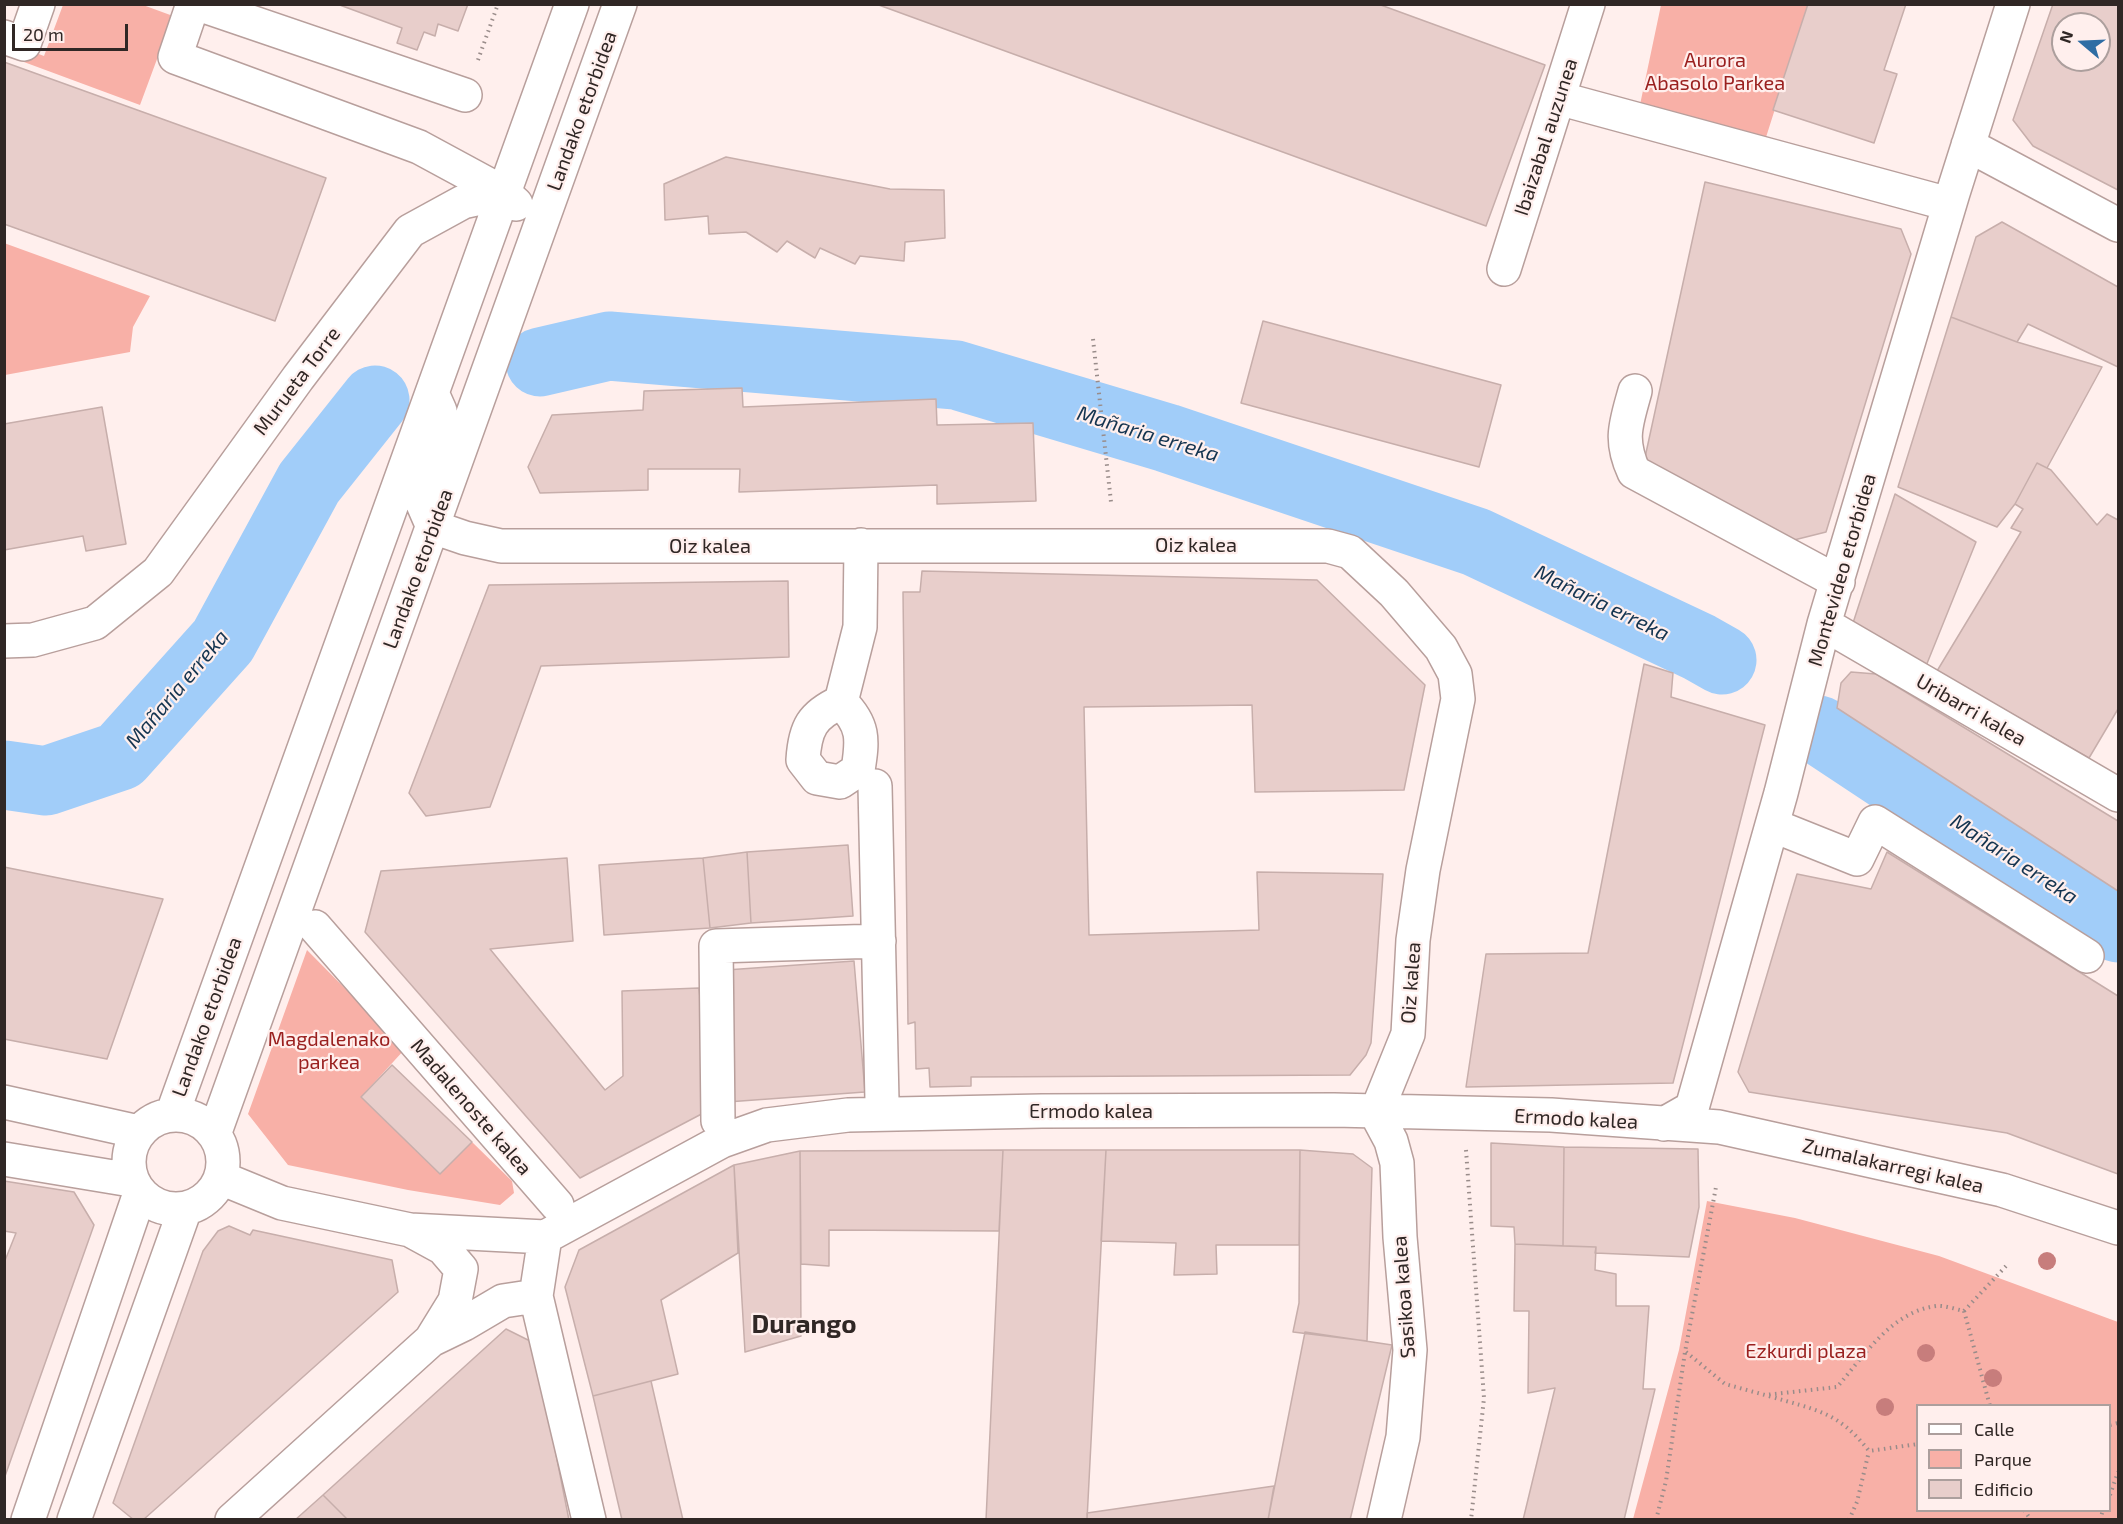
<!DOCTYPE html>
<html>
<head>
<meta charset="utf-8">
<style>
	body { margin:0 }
	#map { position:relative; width:2123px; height:1524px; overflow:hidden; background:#ffefed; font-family:"Exo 2",sans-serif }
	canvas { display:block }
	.frame { position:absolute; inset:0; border:6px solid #302725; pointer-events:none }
	.legend { position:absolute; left:1916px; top:1404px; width:195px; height:108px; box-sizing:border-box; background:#ffefed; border:2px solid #ac9f9d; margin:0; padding:8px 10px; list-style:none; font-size:18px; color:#302725 }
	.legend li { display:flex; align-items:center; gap:12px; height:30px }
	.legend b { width:30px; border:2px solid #ac9f9d }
	.north { position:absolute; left:2051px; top:12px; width:60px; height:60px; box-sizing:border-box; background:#ffefed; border:2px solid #ac9f9d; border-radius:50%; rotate:289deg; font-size:16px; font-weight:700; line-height:24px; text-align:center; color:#302725 }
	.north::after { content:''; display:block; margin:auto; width:21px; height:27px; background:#2f6da4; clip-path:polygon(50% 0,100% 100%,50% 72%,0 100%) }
	.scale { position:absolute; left:12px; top:24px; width:116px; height:27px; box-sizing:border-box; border:3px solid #302725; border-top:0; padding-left:8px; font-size:18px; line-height:21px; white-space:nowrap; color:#302725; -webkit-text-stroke:4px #ffefed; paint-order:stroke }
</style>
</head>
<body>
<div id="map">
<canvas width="2123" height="1524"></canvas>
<div class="frame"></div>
<ul class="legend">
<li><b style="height:8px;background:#fff"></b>Calle</li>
<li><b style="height:16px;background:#f8b0a7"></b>Parque</li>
<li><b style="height:16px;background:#e8cecb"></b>Edificio</li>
</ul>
<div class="north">N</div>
<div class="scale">20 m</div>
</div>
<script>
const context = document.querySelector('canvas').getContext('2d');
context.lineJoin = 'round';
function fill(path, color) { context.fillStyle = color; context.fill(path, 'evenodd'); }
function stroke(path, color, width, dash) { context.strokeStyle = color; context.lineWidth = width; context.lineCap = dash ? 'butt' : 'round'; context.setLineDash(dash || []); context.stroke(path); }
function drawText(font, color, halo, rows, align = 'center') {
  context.font = font + ' "Exo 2",sans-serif'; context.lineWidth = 4.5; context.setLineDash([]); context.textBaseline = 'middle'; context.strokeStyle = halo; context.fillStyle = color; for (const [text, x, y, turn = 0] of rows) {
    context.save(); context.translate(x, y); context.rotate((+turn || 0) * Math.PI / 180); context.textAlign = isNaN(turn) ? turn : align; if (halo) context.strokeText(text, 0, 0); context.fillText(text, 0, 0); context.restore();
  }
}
fill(new Path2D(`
	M63,5h80l30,11 -33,89 -135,-50 -1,-14 40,15z
	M1661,5h147l-47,148 -124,-34z
	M4,243l146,53 -17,31 -3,25 -125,23z
	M307,950l98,99 -44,48 79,77 32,-32 40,39 2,12 -14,12 -92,-15 -120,-25 -40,-51z
	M1707,1201l88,17 144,38 179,66v197h-485l46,-169zM1918,1406h192v104h-192z`), '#f8b0a7');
stroke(new Path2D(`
	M540,362l69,-16 347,29 211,63 309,104 223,105 23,13
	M1819,730l299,198
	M4,775l42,6 74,-25 103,-115 86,-158 66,-83`), '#a1cdf9', 69);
const building = new Path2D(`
	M337,4h131l-10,27 -20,-7 -3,12 -11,-4 -7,18 -20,-7 5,-15z
	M876,4h502l167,61 -59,161z
	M1808,4h98l-22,66 13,4 -23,69 -101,-33z
	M2053,4h65v186l-85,-44 -20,-26zM2063,24h36v36h-36z
	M4,62l322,116 -51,143 -271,-97z
	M726,157l164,32 54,1 1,48 -40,4 -1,19 -44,-5 -5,8 -35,-16 -5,10 -28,-17 -10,11 -31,-20 -37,2 -1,-18 -43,4 -1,-36z
	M1705,182l196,47 10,25 -85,278 -32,8 -150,-78z
	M2002,222l116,65v80l-90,-43 -11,18 -66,-25 25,-80z
	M1951,317l66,25 85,25 -55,101 -10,-5 -22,41 -18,23 -99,-40z
	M1263,321l238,64 -22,82 -238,-64z
	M742,388l1,19 193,-8 1,26 96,-2 3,78 -99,3v-19l-198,7 1,-23h-92v21l-108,3 -12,-26 24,-52 91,-5 1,-19z
	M102,407l24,137 -40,7 -3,-15 -79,14v-126z
	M2037,463l14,7 46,55 10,-11 11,6v189l-29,49 -152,-87 84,-139 -10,-4 12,-19 -8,-5z
	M1895,494l81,48 -50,124 -73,-43z
	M922,571l395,9 108,105 -21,105 -149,2 -3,-87 -168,2 5,228 170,-5 -2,-58 126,2 -12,169 -5,12 -16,20 -379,2v9l-41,1 -1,-19 -13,1 -1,-47 -7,2 -5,-432h17z
	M788,581l1,76 -248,9 -51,141 -64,9 -17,-23 80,-208z
	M1644,664l29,9 -2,24 94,28 -92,358 -207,4 20,-133 102,-1z
	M1851,672l25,2 242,147v70l-281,-183 4,-25z
	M848,845l5,71 -102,7 -4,-71z
	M747,852l4,71 -41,5 -7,-70z
	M1887,852l231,144v178l-111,-41 -258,-41 -11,-20 59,-198 74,15z
	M567,858l6,83 -83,8 115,141 18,-14 -1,-85 77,-3 12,121 -131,69 -215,-246 16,-61z
	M703,858l7,70 -106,7 -5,-70z
	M4,867l159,32 -56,160 -103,-20z
	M854,961l11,131 -138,10 -1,-132z
	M392,1065l80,77 -32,32 -79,-77z
	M1491,1143l73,4 -1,99 -48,-2 -1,-17 -23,-1z
	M1564,1147l134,2 1,58 -10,50 -94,-4 1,-6 -33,-1z
	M1003,1150h103l-19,370h-101z
	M1003,1150l-4,81 -170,-1v36l-28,-2 -1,-113z
	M1106,1150h194l-1,95h-83l1,29 -43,1 2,-32 -75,-2z
	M1300,1150l53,4 19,14 -5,173 -74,-9 6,-29z
	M800,1151l1,185 -56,16 -11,-187z
	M734,1165l4,88 -77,47 17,74 -85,22 -28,-109 14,-37z
	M4,1181l70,11 20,33 -90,254v-216l12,-30 -12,-2z
	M229,1226l21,9 3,-5 139,30 6,32 -255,228h-9l-21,-17 90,-252 15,-20z
	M1515,1244l81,3 -1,23 21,4v32h33l-6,83h12l-31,131h-101l32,-132 -27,5 1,-82h-15z
	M506,1329l28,14 35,177h-221l-25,-25z
	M1305,1332l87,13 -42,175h-82z
	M651,1381l32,139h-61l-29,-124z
	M1274,1486l-6,34h-181v-7z
	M323,1495l25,25h-53z`);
fill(building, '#e8cecb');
stroke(building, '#c7aeab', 1.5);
const minor = new Path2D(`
	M193,4l-18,53 244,90 85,46
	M198,4l267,91
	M4,37l20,7 14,-40
	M1558,98l376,102
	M1968,145l150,80
	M1504,269l84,-265
	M1635,391c-9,33 -16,48 -1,81l204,110
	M432,393l8,18 -24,77 17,39 32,11 36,8h827l22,6 44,41 47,55 14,26 3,25 -35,171 -10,70 -5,94 -32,79 15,28 6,22 3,74 10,113 -7,87 -19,83
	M1824,624l294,171
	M4,641l29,-1 62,-17 63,-51 140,-194 112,-147 53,-29 41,-9 12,11
	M841,702c23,23 22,37 17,68l-18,12 -23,-4 -14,-18c2,-32 9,-45 38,-58l19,-75 1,-82
	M875,786l7,315
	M1772,825l85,34 18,-37 212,134
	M315,927l242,278
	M4,1102l135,30
	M129 1162a47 47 0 1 1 94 0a47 47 0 1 1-94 0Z
	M172,1115l400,-1111
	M718,1121l-2,-175 163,-5
	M1664,1124l28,-16 89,-315 43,-169 129,-431 60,-189
	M215,1132l405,-1128
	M4,1159l127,21
	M221,1178l61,25 128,27 135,7
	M545,1237l177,-96 45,-16 81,-10 194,-4 292,-1 217,5 168,12 283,63 116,38
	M545,1237l-9,59 53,224
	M431,1340l33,-16 39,-23 33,-5
	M28,1520l112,-327
	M74,1520l111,-311
	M232,1520l199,-180 24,-39 6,-32 -18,-21 -33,-18`);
stroke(minor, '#b89f9c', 36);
stroke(new Path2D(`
	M478,60l20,-56
	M1093,339l18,163
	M1466,1150l18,248 -13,122
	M1964,1311l26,95
	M1964,1311l42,-45
	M1686,1352l39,32 40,11 72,-8c28,-32 54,-75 99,-81 8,-1 19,3 28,5
	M1769,1396c46,14 69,15 100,55l49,-7
	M2110,1425l8,-2
	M2110,1495l8,-23
	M2024,1510l7,10
	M1656,1520l10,-39 19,-129 31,-165
	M1849,1520l8,-18 12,-51
	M2100,1520l3,-10`), '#998c8a', 4, [1.5, 4.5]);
stroke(minor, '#fff', 33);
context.fillStyle = '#c77d7c';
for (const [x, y] of [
	[2047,1261],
	[1926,1353],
	[1993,1378],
	[1885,1407]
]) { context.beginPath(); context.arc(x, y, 9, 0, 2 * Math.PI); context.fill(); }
drawText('20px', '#9a201f', '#ffefed', [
	["Aurora",1715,60],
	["Abasolo Parkea",1715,83],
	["Magdalenako",329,1039],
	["parkea",329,1062],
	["Ezkurdi plaza",1806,1351]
]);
drawText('20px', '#302725', '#ffefed', [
	["Landako etorbidea",582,111,-70],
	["Ibaizabal auzunea",1546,137,-72],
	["Murueta Torre",297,381,-53],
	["Oiz kalea",1196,545],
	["Oiz kalea",710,546],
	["Landako etorbidea",418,569,-70],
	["Montevideo etorbidea",1842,570,-74],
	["Uribarri kalea",1971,710,30],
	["Oiz kalea",1411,983,-86],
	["Landako etorbidea",207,1017,-70],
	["Madalenoste kalea",471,1107,49],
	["Ermodo kalea",1091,1111],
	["Ermodo kalea",1576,1119,3],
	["Zumalakarregi kalea",1893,1166,13],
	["Sasikoa kalea",1404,1297,-94]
]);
drawText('italic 21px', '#143450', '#ffefed', [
	["Mañaria erreka",1148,434,17],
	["Mañaria erreka",1602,603,26],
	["Mañaria erreka",177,689,-50],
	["Mañaria erreka",2014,859,33]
]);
drawText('bold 26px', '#302725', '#ffefed', [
	["Durango",804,1324]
]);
</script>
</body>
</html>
